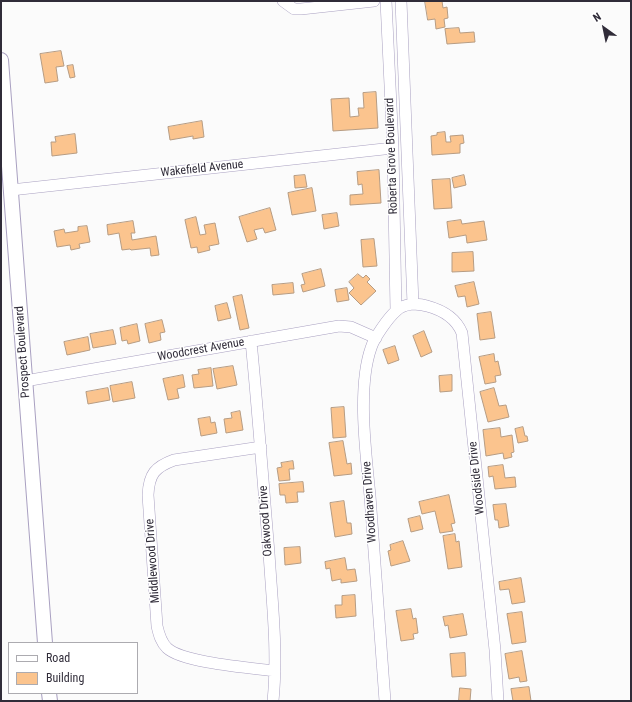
<!DOCTYPE html>
<html>
<head>
<meta charset="utf-8">
<style>
	body { margin:0 }
	#map { position:relative; width:632px; height:702px; overflow:hidden; background:#fbfbfb; font-family:"Roboto Condensed",sans-serif }
	canvas { display:block }
	.frame { position:absolute; inset:0; border:2px solid #302c39; pointer-events:none }
	.legend { position:absolute; left:8px; top:642px; width:130px; height:52px; box-sizing:border-box; background:#fff; border:1px solid #acabb0; margin:0; padding:5px 7px; list-style:none; font-size:12px; color:#302c39 }
	.legend li { display:flex; align-items:center; gap:8px; height:20px }
	.legend b { width:20px; border:1px solid #acabb0 }
	.north { position:absolute; left:584px; top:8px; width:40px; height:40px; -webkit-text-stroke:3px #fff; paint-order:stroke; rotate:327deg; font-size:11px; font-weight:700; line-height:16px; text-align:center; color:#302c39 }
	.north::after { content:''; display:block; margin:auto; width:14px; height:18px; background:#302c39; clip-path:polygon(50% 0,100% 100%,50% 72%,0 100%) }
</style>
</head>
<body>
<div id="map">
<canvas width="632" height="702"></canvas>
<div class="frame"></div>
<ul class="legend">
<li><b style="height:5px;background:#fff"></b>Road</li>
<li><b style="height:11px;background:#fbc48e"></b>Building</li>
</ul>
<div class="north">N</div>
</div>
<script>
const context = document.querySelector('canvas').getContext('2d');
context.lineJoin = 'round';
function fill(path, color) { context.fillStyle = color; context.fill(path, 'evenodd'); }
function stroke(path, color, width, dash) { context.strokeStyle = color; context.lineWidth = width; context.lineCap = dash ? 'butt' : 'round'; context.setLineDash(dash || []); context.stroke(path); }
function drawText(font, color, halo, rows, align = 'center') {
  context.font = font + ' "Roboto Condensed",sans-serif'; context.lineWidth = 3; context.setLineDash([]); context.textBaseline = 'middle'; context.strokeStyle = halo; context.fillStyle = color; for (const [text, x, y, turn = 0] of rows) {
    context.save(); context.translate(x, y); context.rotate((+turn || 0) * Math.PI / 180); context.textAlign = isNaN(turn) ? turn : align; if (halo) context.strokeText(text, 0, 0); context.fillText(text, 0, 0); context.restore();
  }
}
const building = new Path2D(`
	M425,1h17l1,7 4,-1 1,11 -4,1 1,8 -9,2 -1,-10 -7,1z
	M459,28l1,5 14,-1 1,10 -28,2 -2,-15z
	M61,51l3,15 -8,1 2,14 -13,2 -5,-29z
	M73,65l2,12 -5,1 -3,-12z
	M376,92l2,36 -45,3 -2,-32 18,-1 1,19 9,-1 -1,-8h6l-1,-15z
	M202,121l2,16 -11,2v-3l-23,4 -2,-13z
	M445,132l1,10h5l-1,-6 13,-1 1,8 -4,1v9l-28,2 -1,-19 6,-1v-2z
	M75,134l2,19 -25,3 -1,-14h5l-1,-5z
	M379,170l2,33 -31,2v-10l13,-1 -1,-10 -4,1 -1,-13z
	M305,175l2,12 -12,1 -1,-12z
	M464,175l2,10 -12,3 -2,-10z
	M450,179l2,29 -18,1 -2,-29z
	M312,188l4,23 -24,4 -4,-22z
	M270,208l6,22 -11,3 -2,-5 -9,2 3,9 -10,3 -8,-25z
	M337,213l2,13 -15,3 -2,-14z
	M196,217l4,18 6,-1 -2,-9 11,-2 4,21 -10,2 1,4 -12,3 -1,-6 -6,1 -6,-28z
	M461,220l1,4 22,-3 3,19 -20,3 -1,-8 -17,3 -2,-16z
	M133,221l2,12h-4l1,7 24,-4 3,19 -8,1 -1,-8 -19,2 -1,-1 -8,1 -3,-17 -11,2 -1,-10z
	M87,226l3,16 -11,2 1,4 -9,2 -1,-5 -13,2 -3,-16 10,-2 1,4 13,-2v-4z
	M374,239l3,27 -14,1 -2,-27z
	M473,252l1,19 -22,1v-19z
	M321,269l4,17 -22,6 -2,-7 4,-1 -3,-10z
	M358,274l5,4 3,-3 4,4 -3,3 9,9 -15,14 -12,-12 5,-5 -5,-6z
	M474,282l5,22 -12,3 -2,-11 -7,1 -3,-11z
	M293,283l1,10 -21,2 -1,-10z
	M347,288l2,12 -12,2 -2,-12z
	M242,295l7,33 -9,2 -7,-33z
	M227,303l4,15 -13,3 -3,-15z
	M491,312l4,26 -15,2 -3,-26z
	M162,320l3,12 -5,1 1,7 -12,3 -4,-19z
	M137,324l3,17 -12,3 -1,-4 -5,1 -2,-13z
	M113,330l3,14 -23,4 -3,-14z
	M424,331l8,21 -11,5 -8,-21z
	M88,337l2,13 -23,5 -3,-13z
	M395,346l4,14 -11,4 -5,-14z
	M494,354l1,8 3,-1 3,14 -6,1 1,6 -11,2 -6,-27z
	M233,366l4,19 -20,4 -4,-20z
	M211,368l2,18 -19,2 -2,-13 7,-1 -1,-4z
	M183,375l2,12 -8,2 2,9 -11,2 -5,-21z
	M452,375v16l-12,1 -1,-16z
	M132,382l3,16 -22,4 -3,-16z
	M108,388l2,12 -22,4 -2,-12z
	M494,388l5,18 7,-1 3,12 -21,5 -8,-30z
	M344,407l2,30 -13,1 -2,-30z
	M240,411l3,19 -17,3 -2,-14 8,-1 -1,-5z
	M210,417l1,6 4,-1 2,11 -16,3 -3,-17z
	M523,427l2,9h2l1,5 -10,2 -3,-14z
	M500,428l1,9 11,-2 2,17 -3,1 1,4 -8,2 -1,-6 -17,3 -3,-26z
	M343,441l4,23 4,-1 1,11 -18,2 -5,-33z
	M293,461l1,8h-5l1,11 -11,1 -2,-13 5,-1 -1,-4z
	M503,465l2,13 10,-1 1,10 -21,2 -2,-13 -4,1 -1,-10z
	M303,482l1,10h-7l1,10 -12,1 -1,-8h-5l-1,-11z
	M449,495l6,28 -4,1 2,7 -13,2 -5,-22 -13,3 -3,-12z
	M344,501l3,22h4l1,11 -17,3 -5,-34z
	M506,504l3,22 -10,2 -1,-8h-3l-2,-15z
	M420,516l3,13 -12,3 -3,-13z
	M455,534l1,8 3,-1 3,26 -14,2 -5,-33z
	M403,541l7,20 -19,5 -3,-15 3,-1 -1,-5z
	M300,547l1,16 -16,2 -1,-17z
	M345,558l2,12 8,-1 2,12 -16,2v-4l-9,2 -2,-13 -4,1 -1,-7z
	M521,578l4,24 -13,2 -3,-15 -9,1 -1,-8z
	M355,595l1,21 -20,2 -1,-13h7v-9z
	M411,609l2,10 3,-1 2,15 -5,1 1,5 -13,2 -5,-30z
	M522,612l4,30 -14,2 -5,-30z
	M463,614l4,21 -17,3 -2,-13 -3,1 -2,-9z
	M522,651l5,30 -7,1 -1,-5 -10,2 -4,-25z
	M465,653l1,23 -14,1 -2,-23z
	M529,687l2,14h-18l-2,-12z
	M460,688l11,1 -1,12h-11z`);
fill(building, '#fbc48e');
stroke(building, '#b69c83', 1);
const minor = new Path2D(`
	M283,1l11,8h7l73,-8
	M386,1l7,147 3,163
	M401,1l12,303
	M11,190l382,-42
	M251,341c7,71 12,141 18,212 3,49 9,99 4,148
	M25,381l314,-55 12,1 25,11
	M261,447l-87,13c-19,7 -25,14 -26,35l9,131c2,9 4,16 10,22 16,15 85,20 108,23
	M385,701c-5,-68 -10,-137 -15,-205 -4,-42 -13,-108 1,-148 3,-10 17,-30 25,-37 8,-8 22,-8 31,-5 15,4 29,12 35,27l33,317 3,51`);
const major = new Path2D(`
	M1,60l44,583
	M49,693l1,8`);
stroke(minor, '#a9a0c1', 12);
stroke(major, '#a9a0c1', 16);
stroke(minor, '#fff', 11);
stroke(major, '#fff', 14);
drawText('12px', '#302c39', '#fff', [
	["Roberta Grove Boulevard",392,156,-92],
	["Wakefield Avenue",202,169,-6],
	["Woodcrest Avenue",201,350,-10],
	["Prospect Boulevard",23,352,-94],
	["Woodside Drive",477,478,-96],
	["Woodhaven Drive",370,502,-94],
	["Oakwood Drive",266,521,-94],
	["Middlewood Drive",153,561,-94]
]);
</script>
</body>
</html>
